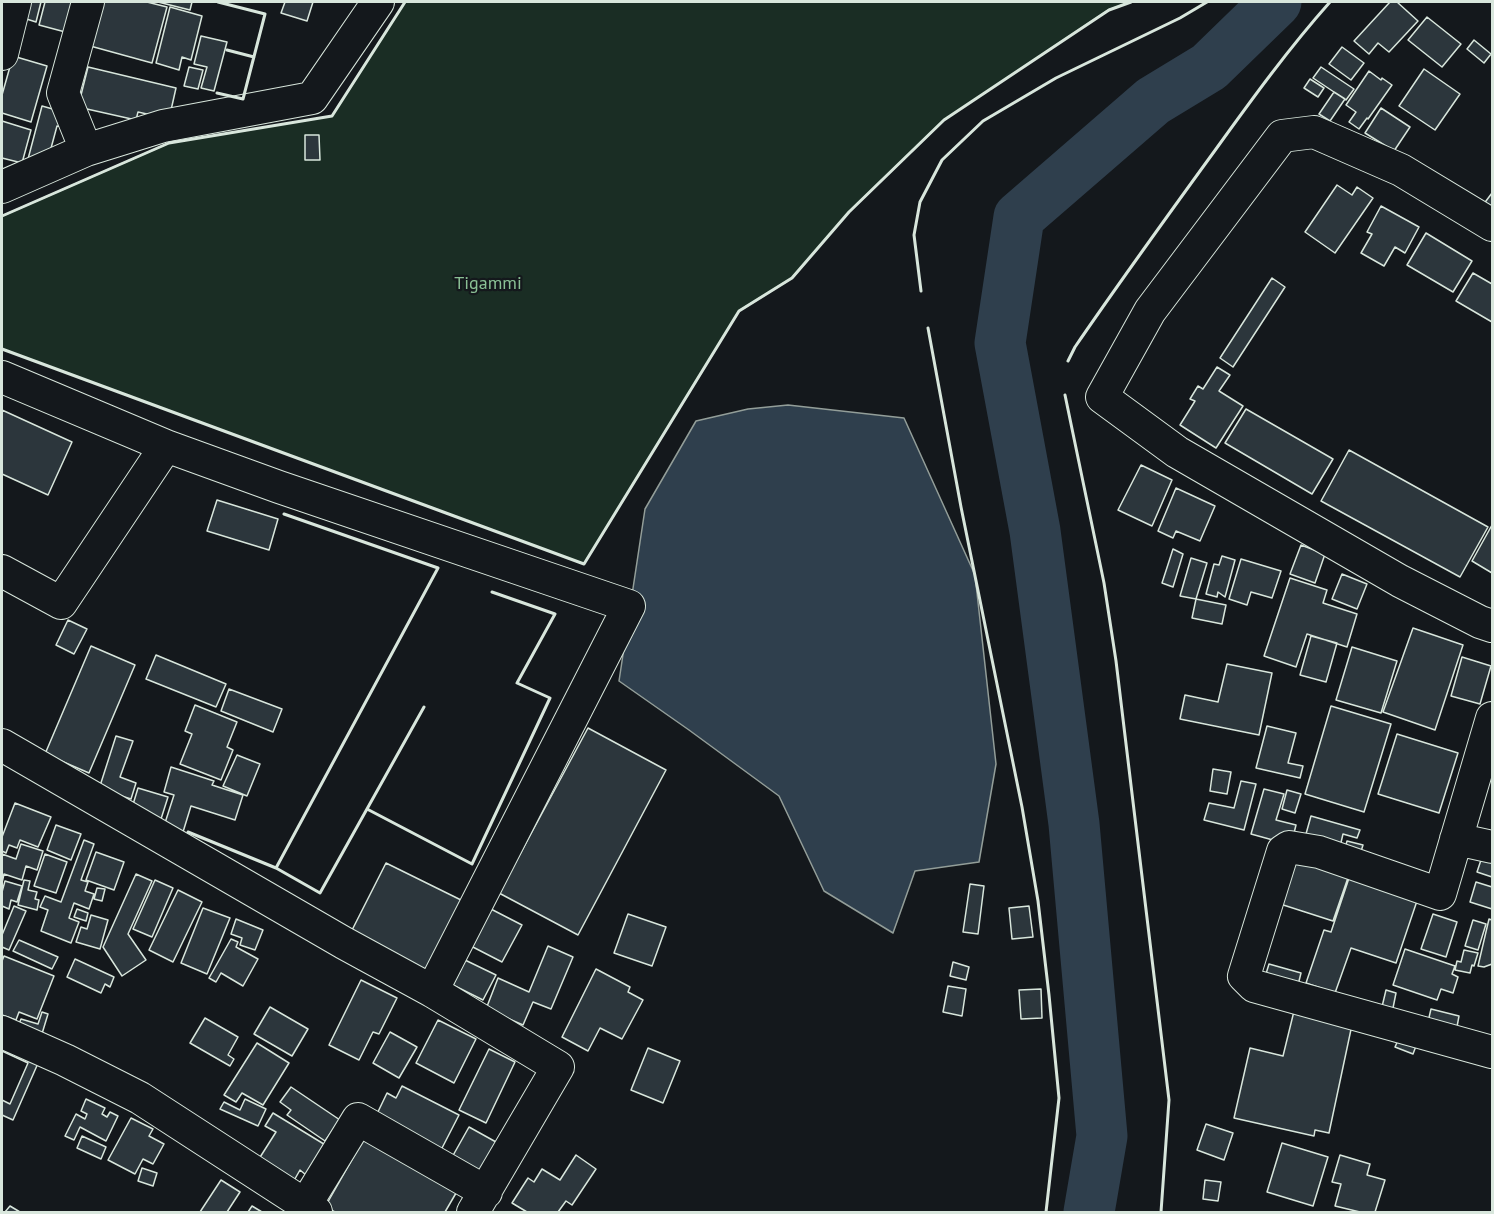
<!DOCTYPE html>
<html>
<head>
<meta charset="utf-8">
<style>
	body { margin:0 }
	#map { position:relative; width:1494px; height:1214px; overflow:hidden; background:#14181c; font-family:"PT Sans",sans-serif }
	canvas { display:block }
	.frame { position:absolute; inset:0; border:3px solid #d8e6dc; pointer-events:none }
</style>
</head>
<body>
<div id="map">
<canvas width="1494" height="1214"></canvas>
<div class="frame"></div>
</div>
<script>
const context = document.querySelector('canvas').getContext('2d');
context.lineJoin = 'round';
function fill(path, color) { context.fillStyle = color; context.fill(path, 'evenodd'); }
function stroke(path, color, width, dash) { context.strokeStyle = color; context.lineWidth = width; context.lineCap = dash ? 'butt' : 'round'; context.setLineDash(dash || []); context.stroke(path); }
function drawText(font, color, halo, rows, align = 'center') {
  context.font = font + ' "PT Sans",sans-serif'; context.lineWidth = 4.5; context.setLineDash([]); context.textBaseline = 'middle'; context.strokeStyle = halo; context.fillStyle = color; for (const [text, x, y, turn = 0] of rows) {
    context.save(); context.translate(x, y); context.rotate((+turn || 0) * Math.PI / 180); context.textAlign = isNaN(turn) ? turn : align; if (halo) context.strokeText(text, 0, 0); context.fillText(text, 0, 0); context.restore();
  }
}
const green = new Path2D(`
	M405,2h726l-23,8 -164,110 -95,92 -57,66 -53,33 -155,253 -582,-215v-133l167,-73 163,-27z`);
fill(green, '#1a2d24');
stroke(green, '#939e99', 1.5);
const water = new Path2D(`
	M788,405l116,13 71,157 21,189 -17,98 -64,9 -22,62 -69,-42 -45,-95 -90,-66 -70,-49 26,-172 51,-88 52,-12z`);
fill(water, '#2f3f4d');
stroke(water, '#939e99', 1.5);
stroke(new Path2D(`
	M1089,1212l13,-76 -28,-312 -39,-293 -35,-188 19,-126 134,-116 56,-34 67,-65`), '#2f3f4d', 51);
const building = new Path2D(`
	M21,2h20l-5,20 -19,-6z
	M45,2h32l-8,31 -30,-8z
	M94,2h53l20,5 -15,56 -69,-19z
	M158,2h34l-2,8z
	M285,2h28l-6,19 -26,-8z
	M1390,2h7l21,19 -29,31 -11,-9 -9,11 -15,-13z
	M170,7l32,9 -11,44 -9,-3 -3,13 -23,-7z
	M1427,17l34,27 -19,23 -34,-27z
	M201,36l26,6 -13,49 -13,-3 6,-21 -13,-3z
	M1474,40l17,14 -7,9 -17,-14z
	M1342,47l22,16 -13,17 -22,-16z
	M13,56l34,10 -16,56 -29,-9v-18z
	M88,67l88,21 -7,31 -31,-7 -2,8 -58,-13z
	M189,67l14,3 -5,19 -14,-3z
	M1321,67l33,22 -8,11 -33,-22z
	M1424,69l36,25 -25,36 -36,-24z
	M1369,71l12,9 1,-2 10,7 -24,34 -1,-1 -8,11 -10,-7 7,-10 -10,-7z
	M1310,79l14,9 -6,9 -14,-9z
	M1334,92l11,7 -15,22 -11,-7z
	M42,106l25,7 -4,14 -6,-1 -10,37 -19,-4z
	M1381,108l29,19 -16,24 -29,-18z
	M2,121l29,9 -9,33 -20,-5z
	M305,135h14l1,25h-15z
	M1337,185l15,10 5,-8 16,11 -38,55 -30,-21z
	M1492,193v25l-12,-9z
	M1381,206l38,21 -14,26 -10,-6 -11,19 -23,-13 11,-19 -5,-2z
	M1426,233l46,28 -19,31 -46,-27z
	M1473,273l19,11v38l-36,-21z
	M1272,278l13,9 -52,80 -13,-9z
	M1217,367l13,8 -11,16 24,15 -27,42 -36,-23 15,-24 -5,-2 8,-13 5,3z
	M1246,409l87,50 -21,35 -87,-51z
	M2,410l70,32 -24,53 -46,-21z
	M1349,450l139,77 -28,50 -139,-76z
	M1141,465l31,15 -20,46 -34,-16z
	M1176,488l39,18 -15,35 -24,-10 -3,7 -15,-7z
	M217,500l61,19 -9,31 -62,-19z
	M1492,525v48l-20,-12z
	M1301,545l24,9 -10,29 -25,-9z
	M1173,549l10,5 -10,33 -11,-4z
	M1222,556l13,4 -10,37 -7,-5 -1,5 -11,-3 8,-30 5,1z
	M1191,558l16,5 -11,36 -16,-3z
	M1241,559l40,12 -9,27 -21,-6 -4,13 -18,-6z
	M1342,574l25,10 -10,25 -25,-10z
	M1290,578l37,12 -4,13 34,11 -10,33 -40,-13 -11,33 -32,-11z
	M1196,599l30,6 -4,19 -30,-6z
	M68,620l19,9 -13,25 -18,-9z
	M1413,628l50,17 -28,85 -52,-18z
	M1311,636l26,7 -11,39 -26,-7z
	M91,646l44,19 -46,108 -44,-19z
	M1352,647l45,14 -16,52 -45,-13z
	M156,655l70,29 -10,23 -70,-28z
	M1462,657l29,9 -11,38 -29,-8z
	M1227,664l45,9 -13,62 -79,-16 5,-24 33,7z
	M229,689l53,20 -9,23 -52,-21z
	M195,705l42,17 -10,25 6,3 -12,30 -41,-16 12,-30 -7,-3z
	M1331,706l60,18 -27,88 -59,-18z
	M1267,726l29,7 -8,30 15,3 -3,12 -44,-10z
	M588,728l78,42 -88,165 -79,-42z
	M1397,734l61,19 -19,60 -61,-19z
	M116,736l17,5 -13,36 16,6 -5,16 -32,-10z
	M237,755l23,9 -13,32 -24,-10z
	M171,767l43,14 -2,4 31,10 -8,25 -44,-14 -8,26 -19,-6 10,-31 -10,-3z
	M1213,769l18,3 -4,22 -17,-3z
	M1241,781l15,3 -12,46 -40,-10 5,-17 25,5z
	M138,788l30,9 -7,22 -30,-8z
	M1264,789l20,5 -8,26 20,5 -5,20 -40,-11z
	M1287,790l14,4 -6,19 -13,-4z
	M15,803l36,14 -13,30 -18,-7 -3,8 -8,-3 -3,8 -4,-2v-14z
	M1311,816l49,14 -3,8 -14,-4 -4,17 -35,-10z
	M56,825l25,9 -10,26 -24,-10z
	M84,840l10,4 -13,36 7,2 -3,9 9,3 -5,15 -15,-6 -5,15 10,4 -8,21 -30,-12 7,-21 -8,-3 5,-11 16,6z
	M1347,841l16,4 -5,16 -15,-4z
	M21,844l22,7 -6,19 -11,-4 -4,14 -18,-6 -2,9v-29l14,5z
	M1291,850l60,19 -18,52 -59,-19z
	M1484,851l8,3v23l-15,-5z
	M96,852l28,10 -10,28 -28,-10z
	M45,854l22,8 -11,31 -22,-7z
	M386,863l77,38 -37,75 -78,-38z
	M1351,872l68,23 -23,68 -45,-15 -16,45 -29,-10 18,-53 7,2z
	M136,874l16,7 -24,53 18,26 -24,16 -19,-29z
	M24,880l6,1 -2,9 9,2 -2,7 4,1 -2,10 -19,-5z
	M155,880l18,8 -21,49 -19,-8z
	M5,881l17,5 -5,16 -6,-2 -2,9 -7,-3v-14z
	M1476,882l16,5v22l-22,-7z
	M970,884l14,2 -6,48 -15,-2z
	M97,888l8,1 -3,12 -8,-2z
	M178,890l24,12 -29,60 -24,-12z
	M14,906l12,5 -17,39 -7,-3v-12z
	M1029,906l4,31 -21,2 -3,-31z
	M487,907l35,18 -20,37 -35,-18z
	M203,908l27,10 -23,56 -26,-11z
	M77,909l11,4 -2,8 -12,-4z
	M628,914l38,13 -14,39 -38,-13z
	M1433,914l24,8 -11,35 -25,-8z
	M91,915l17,5 -8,29 -24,-7 5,-15 6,2z
	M236,919l27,11 -8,20 -15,-5 2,-7 -11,-4z
	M1489,919l3,1v44l-8,3 -6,-1z
	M1473,920l13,4 -8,26 -13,-4z
	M231,939l7,3 -2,5 22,12 -15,27 -22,-13 -5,9 -7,-4z
	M19,940l39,17 -6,12 -39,-18z
	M548,946l25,11 -22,52 -18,-7 -10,23 -37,-16 12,-31 31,14z
	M1405,949l50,17 -3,8 6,3 -5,16 -12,-4 -4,11 -44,-15z
	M1464,950l14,3 -4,13 -2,-1 -2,8 -15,-3 2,-9 4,1z
	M4,956l50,20 -17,43 -18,-7 -3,8 -14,-5v-54z
	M75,959l39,18 -4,10 -5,-3 -4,9 -34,-16z
	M465,960l31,15 -13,25 -30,-15z
	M953,962l16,5 -3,13 -16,-4z
	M1269,964l32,9 -3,12 -33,-8z
	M596,969l34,18 -2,5 15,8 -21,39 -22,-11 -12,23 -26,-14z
	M361,980l36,18 -18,36 -6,-2 -14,28 -30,-15z
	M948,986l18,3 -4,27 -19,-4z
	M1041,989l1,29 -21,1 -2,-29z
	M1386,990l10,3 -4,20 -11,-2z
	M270,1007l38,22 -16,27 -38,-22z
	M1295,1007l58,13 -24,113 -14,-3 -1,6 -80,-18 16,-70 33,8z
	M1431,1009l28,7 -3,16 -29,-6z
	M42,1012l6,2 -7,23 -24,-8 4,-10 17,5z
	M205,1018l33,19 -10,18 6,4 -4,7 -40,-23z
	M438,1020l38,19 -22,44 -38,-20z
	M390,1032l27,15 -18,31 -26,-15z
	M1399,1038l17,8 -3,8 -18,-7z
	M257,1043l32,20 -26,42 -21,-12 -6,9 -12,-7z
	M2,1044l37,17 -26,59 -11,-5v-15l8,4 18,-41 -26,-12z
	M648,1048l32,13 -17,42 -32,-13z
	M489,1049l26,13 -29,61 -27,-13z
	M402,1086l57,29 -19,37 -65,-34 12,-25 9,5z
	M291,1087l49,33 -15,21 -38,-26 4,-5 -11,-8z
	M86,1099l19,9 -3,6 5,3 3,-5 8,4 -12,25 -26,-14 -6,13 -9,-4 11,-22 9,5 2,-5 -6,-3z
	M245,1099l21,10 -8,17 -38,-17 4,-7 16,8z
	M273,1113l59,36 -26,26 -6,-5 -8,14 -35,-22 19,-30 -11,-6z
	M131,1118l22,11 -4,7 15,8 -11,20 -10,-5 -8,15 -27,-14z
	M1206,1124l27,9 -9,27 -27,-10z
	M469,1127l27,15 -18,32 -27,-15z
	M366,1135l93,53 -14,24h-110l-10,-5z
	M82,1136l24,11 -5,12 -24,-11z
	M1282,1143l46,14 -15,49 -46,-14z
	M576,1155l20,14 -24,36 -6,-4 -8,11h-31l-15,-9 16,-25 6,4 8,-13 18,11z
	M1340,1155l30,9 -3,11 18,5 -10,32h-15l-25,-6 6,-22 -9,-2z
	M142,1168l15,5 -4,13 -15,-5z
	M221,1180l19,12 -13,20h-27z
	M1205,1180l16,2 -3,19 -15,-2z
	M10,1206l10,6h-15z
	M252,1206l10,6h-14z`);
fill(building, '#2c363c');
stroke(building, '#d8e6dc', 1.5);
const minor = new Path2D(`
	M2,54l13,-52
	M86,150l-23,-57 25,-91
	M2,187l84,-37 77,-24 149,-28 66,-96
	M1492,225l-91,-55 -87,-38 -32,4 -132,175 -48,86 75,55 223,129 80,41 12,4
	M2,377l164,69
	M2,571l59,32 105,-157 113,41 350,119 -197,385
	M1492,718l-52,176 -121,-42 -30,-5 -6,4 -39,125 10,10 238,66
	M2,745l342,198 88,48 126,76 -85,145
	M1456,839l36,8
	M2,1032l63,28 75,38 176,114
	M301,1212l57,-93 128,73`);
stroke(minor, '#d8e6dc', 34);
stroke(minor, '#14181c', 32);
stroke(new Path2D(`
	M227,50l27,7
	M217,93l26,6 22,-85 -47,-12
	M2,216l167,-73 163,-27 73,-114
	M921,291l-7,-56 6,-33 22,-42 41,-39 73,-43 124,-60 27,-16
	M928,328l33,179 61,300 16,94 11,94 10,103 -13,114
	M2,349l582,215 155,-253 53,-33 57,-66 95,-92 165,-110 22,-8
	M1068,361l7,-14c46,-67 93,-132 141,-198 36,-50 73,-101 114,-147
	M1065,395l39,188 12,78 53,439 -8,112
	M284,514l154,54 -162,300 44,25 104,-186
	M367,809l105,55 78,-166 -33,-15 38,-69 -63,-22
	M188,832l88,36`), '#d8e6dc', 3);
drawText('18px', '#8ac095', '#14181c', [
	["Tigammi",488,284]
]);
</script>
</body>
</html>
